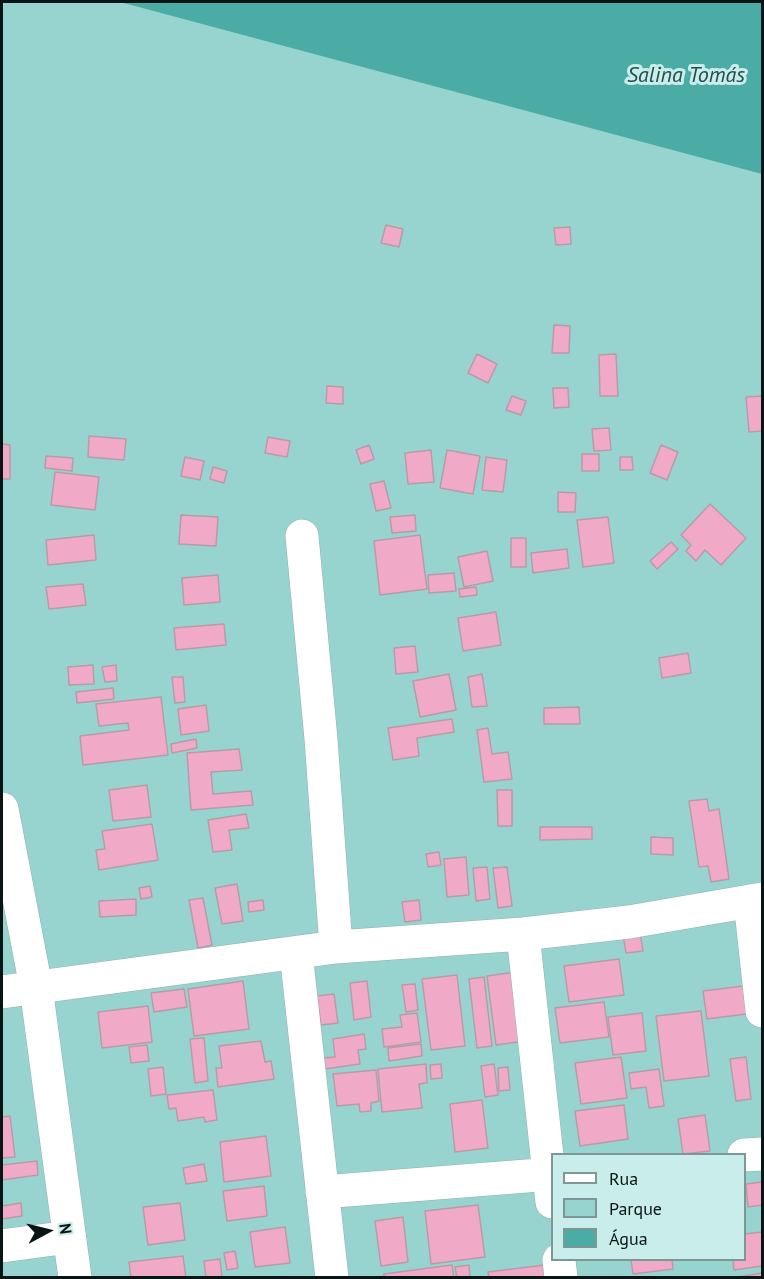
<!DOCTYPE html>
<html>
<head>
<meta charset="utf-8">
<style>
	body { margin:0 }
	#map { position:relative; width:764px; height:1279px; overflow:hidden; background:#c9edea; font-family:"PT Sans",sans-serif }
	canvas { display:block }
	.frame { position:absolute; inset:0; border:3px solid #081514; pointer-events:none }
	.legend { position:absolute; left:551px; top:1153px; width:195px; height:108px; box-sizing:border-box; background:#c9edea; border:2px solid #7c9794; margin:0; padding:8px 10px; list-style:none; font-size:18px; color:#081514 }
	.legend li { display:flex; align-items:center; gap:12px; height:30px }
	.legend b { width:30px; border:2px solid #7c9794 }
	.north { position:absolute; left:18px; top:1201px; width:60px; height:60px; -webkit-text-stroke:4px #c9edea; paint-order:stroke; rotate:83deg; font-size:16px; font-weight:700; line-height:24px; text-align:center; color:#081514 }
	.north::after { content:''; display:block; margin:auto; width:21px; height:27px; background:#081514; clip-path:polygon(50% 0,100% 100%,50% 72%,0 100%) }
</style>
</head>
<body>
<div id="map">
<canvas width="764" height="1279"></canvas>
<div class="frame"></div>
<ul class="legend">
<li><b style="height:8px;background:#fff"></b>Rua</li>
<li><b style="height:16px;background:#98d4cf"></b>Parque</li>
<li><b style="height:16px;background:#4baca6"></b>Água</li>
</ul>
<div class="north">N</div>
</div>
<script>
const context = document.querySelector('canvas').getContext('2d');
context.lineJoin = 'round';
function fill(path, color) { context.fillStyle = color; context.fill(path, 'evenodd'); }
function stroke(path, color, width, dash) { context.strokeStyle = color; context.lineWidth = width; context.lineCap = dash ? 'butt' : 'round'; context.setLineDash(dash || []); context.stroke(path); }
function drawText(font, color, halo, rows, align = 'center') {
  context.font = font + ' "PT Sans",sans-serif'; context.lineWidth = 6; context.setLineDash([]); context.textBaseline = 'middle'; context.strokeStyle = halo; context.fillStyle = color; for (const [text, x, y, turn = 0] of rows) {
    context.save(); context.translate(x, y); context.rotate((+turn || 0) * Math.PI / 180); context.textAlign = isNaN(turn) ? turn : align; if (halo) context.strokeText(text, 0, 0); context.fillText(text, 0, 0); context.restore();
  }
}
fill(new Path2D(`
	M2,2h760v1275l-760,1zM552,1154h192v106h-192z`), '#98d4cf');
fill(new Path2D(`
	M120,2h642v172z`), '#4baca6');
const building = new Path2D(`
	M386,225l17,4 -4,18 -18,-4z
	M570,227l1,17 -15,1 -2,-17z
	M554,325l16,1 -1,27h-17z
	M477,354l20,10 -9,19 -20,-10z
	M616,354l2,42h-18l-1,-41z
	M327,386l16,1v17l-17,-1z
	M553,388h15l1,19 -15,1z
	M512,396l14,5 -5,14 -15,-5z
	M762,396v35l-13,1 -3,-35z
	M609,428l2,22 -17,1 -2,-22z
	M89,436l37,3 -2,21 -36,-3z
	M268,437l22,4 -3,16 -22,-4z
	M2,444l8,1v34h-8z
	M369,445l5,14 -13,5 -5,-14z
	M661,445l17,7 -11,28 -17,-7z
	M431,450l3,32 -26,2 -3,-31z
	M447,450l33,6 -7,38 -33,-6z
	M582,454h17v17h-17z
	M46,456l27,2 -1,13 -27,-3z
	M185,457l19,4 -4,19 -19,-4z
	M486,457l21,3 -4,32 -21,-2z
	M620,457h12l1,13h-13z
	M213,467l14,4 -3,12 -14,-4z
	M55,472l44,5 -4,33 -44,-5z
	M384,481l7,27 -15,3 -6,-27z
	M558,492l18,1 -1,19h-17z
	M710,504l36,34 -25,27 -16,-15 -9,11 -10,-10 5,-6 -10,-10z
	M181,515l37,2 -2,29 -37,-2z
	M415,515l1,16 -24,2 -2,-16z
	M608,517l6,46 -31,4 -6,-47z
	M94,535l2,25 -48,5 -2,-25z
	M420,535l7,54 -47,6 -6,-54z
	M511,538h15v29h-15z
	M671,542l7,7 -21,20 -7,-8z
	M567,549l2,19 -36,5 -2,-20z
	M487,551l6,30 -29,6 -6,-30z
	M454,573l2,18 -27,2 -1,-18z
	M218,575l2,27 -36,3 -2,-27z
	M83,584l3,21 -37,4 -3,-22z
	M476,587l1,8 -17,2 -1,-8z
	M496,612l5,33 -38,6 -5,-33z
	M224,624l2,21 -50,5 -2,-22z
	M415,646l3,26 -22,2 -2,-26z
	M688,653l3,20 -29,5 -3,-20z
	M93,665l1,19 -25,1 -1,-18z
	M116,665l1,16 -12,1 -3,-15z
	M449,674l7,36 -36,7 -7,-36z
	M482,674l5,32 -15,1 -4,-30z
	M172,677h11l2,25 -10,1z
	M113,688l1,11 -37,4 -1,-11z
	M161,697l7,58 -85,10 -3,-29 49,-6 -1,-7 -29,3 -3,-22z
	M206,705l3,26 -28,4 -3,-26z
	M579,707l1,17h-36v-16z
	M452,719l2,13 -37,6 2,18 -26,4 -5,-32z
	M488,728l4,26 16,-2 4,27 -28,3 -7,-52z
	M196,739l1,9 -25,5 -1,-9z
	M239,749l3,21 -31,2 2,22 38,-3 2,14 -62,5 -4,-57z
	M147,785l4,32 -38,4 -4,-31z
	M497,790h15v36h-14z
	M707,799l2,12 10,-2 10,70 -18,3 -3,-16 -9,1 -10,-66z
	M246,814l3,14 -20,2 3,20 -19,2 -5,-32z
	M152,824l6,36 -59,10 -3,-20 9,-1 -3,-18z
	M540,827h52v12l-52,1z
	M651,837l22,1v17l-22,-1z
	M439,852l2,13 -13,2 -2,-13z
	M466,857l3,38 -22,2 -3,-38z
	M487,867l3,32 -14,2 -3,-33z
	M507,867l5,39 -14,2 -5,-40z
	M237,884l6,37 -21,3 -7,-36z
	M150,886l2,11 -11,2 -2,-11z
	M203,898l9,47 -14,3 -9,-48z
	M136,899v16l-36,2 -1,-16z
	M263,900l1,10 -15,2 -1,-10z
	M419,900l2,20 -16,2 -3,-20z
	M640,933l3,18 -17,2 -3,-18z
	M619,959l5,36 -55,7 -5,-36z
	M516,972l9,69 -29,4 -9,-69z
	M457,975l8,71 -34,4 -9,-71z
	M484,977l8,69 -15,2 -8,-69z
	M243,981l6,48 -55,7 -6,-47z
	M367,981l4,36 -17,3 -4,-37z
	M415,984l3,26 -12,2 -4,-27z
	M751,985l3,28 -47,6 -4,-28z
	M184,989l3,18 -33,5 -3,-19z
	M334,994l4,29 -17,2 -4,-29z
	M604,1002l5,35 -49,6 -5,-35z
	M148,1006l4,36 -50,6 -4,-36z
	M701,1011l8,65 -45,5 -8,-65z
	M417,1013l4,29 -37,5 -2,-18 20,-2 -2,-12z
	M642,1013l4,38 -33,4 -5,-38z
	M364,1034l2,15 -8,1 2,14 -35,5 -1,-11 11,-1 -2,-18z
	M204,1038l4,43 -13,2 -5,-44z
	M261,1041l4,21 6,-1 3,18 -56,8 -2,-19h6l-3,-22z
	M421,1044l1,12 -33,5 -1,-13z
	M147,1045l2,16 -18,2 -2,-16z
	M621,1057l6,41 -46,6 -6,-41z
	M746,1057l5,42 -15,2 -6,-42z
	M426,1064l1,19 -8,1 3,24 -40,4 -4,-43z
	M441,1064l1,14 -11,1 -1,-14z
	M494,1064l4,31 -13,2 -4,-31z
	M163,1067l3,27 -15,2 -3,-27z
	M508,1067l2,23 -11,1 -1,-23z
	M659,1069l5,37 -15,2 -3,-21 -15,2 -2,-16z
	M376,1070l3,31 -8,2v8l-11,1 -1,-8 -22,2 -4,-32z
	M213,1090l4,30 -12,2 -1,-5 -26,4 -2,-13 -7,1 -2,-14z
	M482,1100l6,48 -33,4 -5,-48z
	M624,1105l4,34 -48,7 -5,-35z
	M705,1115l5,36 -27,3 -5,-35z
	M10,1116l5,41 -13,1v-41z
	M266,1136l5,40 -47,6 -4,-40z
	M37,1161l1,14 -36,5v-15z
	M204,1164l3,17 -21,3 -3,-16z
	M762,1182v23l-14,2 -2,-23z
	M264,1186l3,30 -40,5 -4,-30z
	M21,1203l1,13 -20,3v-13z
	M180,1203l5,37 -37,5 -5,-38z
	M478,1205l7,52 -54,7 -6,-53z
	M403,1217l5,45 -27,4 -6,-45z
	M285,1227l5,36 -35,4 -5,-35z
	M762,1232v34l-28,4 -1,-10h11v-26z
	M235,1251l3,17 -11,2 -3,-17z
	M183,1256l3,22h-55l-2,-16z
	M220,1259l2,19h-16l-2,-17z
	M631,1260h41l1,9 -40,5z
	M452,1265l2,13h-70v-4z
	M469,1265l1,13h-13l-2,-11z
	M545,1265l1,13h-57l-1,-6z
	M762,1273v5h-30z`);
fill(building, '#f0aac8');
stroke(building, '#b89ba7', 1.5);
const minor = new Path2D(`
	M302,536l19,203 15,208
	M2,809l34,178 39,291
	M750,901l12,110
	M523,934l29,268
	M296,953l36,325
	M2,992l334,-45 187,-13 106,-12 133,-23
	M744,1155l18,-1
	M322,1192l230,-18
	M2,1246l67,-9
	M559,1260l2,18`);
stroke(minor, '#8eb0ad', 34);
stroke(minor, '#fff', 33);
drawText('italic 22px', '#234e4c', '#c9edea', [
	["Salina Tomás",686,76]
]);
</script>
</body>
</html>
